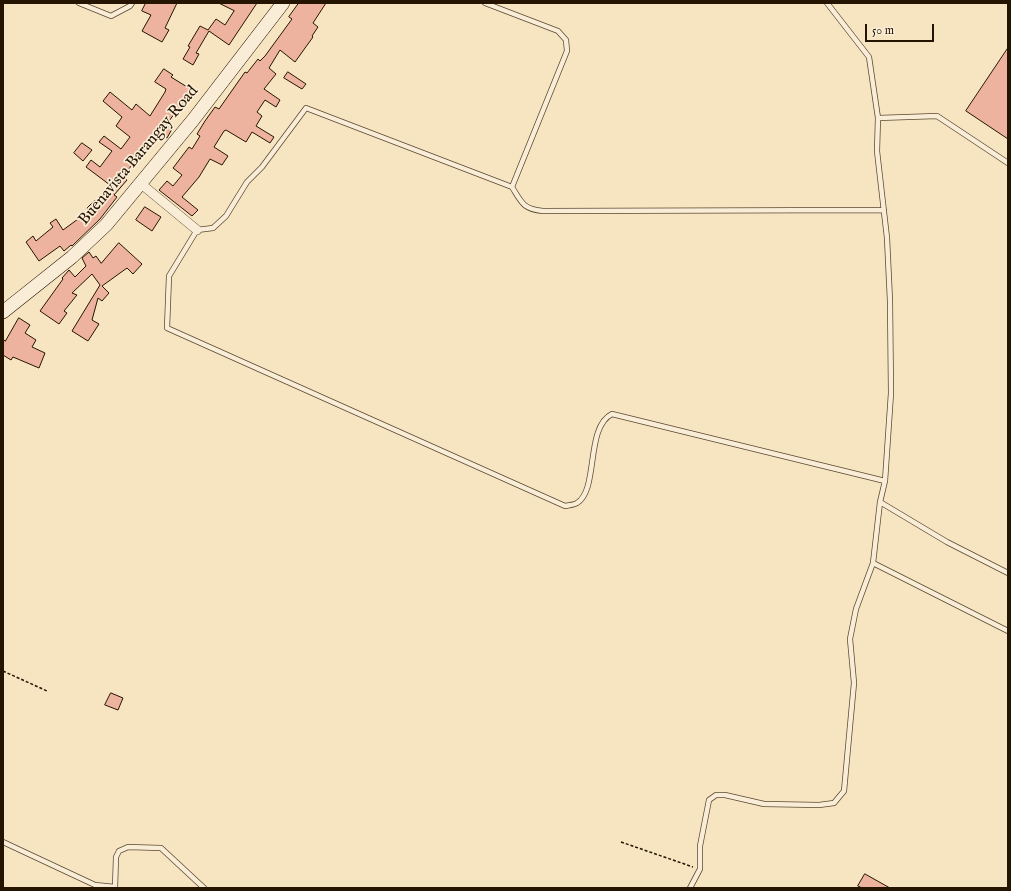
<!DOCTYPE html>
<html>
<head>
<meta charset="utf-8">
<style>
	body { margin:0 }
	#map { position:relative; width:1011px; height:891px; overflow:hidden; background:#f7e4c1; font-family:"IM FELL English",serif }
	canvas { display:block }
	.frame { position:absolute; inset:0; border:4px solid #251400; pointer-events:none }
	.scale { position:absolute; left:865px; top:24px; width:69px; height:18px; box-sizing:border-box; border:2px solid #251400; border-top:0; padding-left:5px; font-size:12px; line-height:14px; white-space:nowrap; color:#251400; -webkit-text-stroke:3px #faedd7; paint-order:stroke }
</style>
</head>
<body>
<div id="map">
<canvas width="1011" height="891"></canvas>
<div class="frame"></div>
<div class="scale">50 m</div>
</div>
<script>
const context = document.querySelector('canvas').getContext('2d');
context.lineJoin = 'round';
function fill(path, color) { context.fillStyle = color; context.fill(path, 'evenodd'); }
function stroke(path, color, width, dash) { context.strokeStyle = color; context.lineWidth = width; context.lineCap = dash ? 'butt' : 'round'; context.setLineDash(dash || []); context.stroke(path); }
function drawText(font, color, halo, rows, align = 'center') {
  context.font = font + ' "IM FELL English",serif'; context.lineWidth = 3.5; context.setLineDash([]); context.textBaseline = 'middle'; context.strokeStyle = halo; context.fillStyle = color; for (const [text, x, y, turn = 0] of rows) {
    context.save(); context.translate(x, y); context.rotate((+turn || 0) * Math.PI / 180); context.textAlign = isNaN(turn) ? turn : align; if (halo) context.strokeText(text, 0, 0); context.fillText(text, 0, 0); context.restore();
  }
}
const building = new Path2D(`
	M146,3h31l-12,25 4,2 -7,12 -20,-11 9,-16 -9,-4z
	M219,3h38l-28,42 -20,-14 -13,22 3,1 -6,11 -10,-6 7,-12 -2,-1 12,-20 8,4 8,-11 9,6 9,-14z
	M299,3h27l-13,20 5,4 -6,9 1,1 -18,25 -15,-12 -11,18 7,6 -12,15 16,11 -4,7 -11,-7 -8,12 5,4 -6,10 18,11 -4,6 -18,-11 -6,10 -20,-12 -2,1 -10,16 14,9 -6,9 -12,-6 -11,18 -17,20 16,13 -6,6 -33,-26 8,-9 6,5 9,-11 -9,-7 16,-21 3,2 8,-13 -3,-2 8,-13 10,-14 4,2 26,-37 2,1 11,-14 2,2 5,-5 27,-37 -3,-2z
	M1008,48v91l-42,-28z
	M164,69l9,6 -2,2 21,13 -26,35 6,4 -5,9 -9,-6 -24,30 -11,15 4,3 -13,15 3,2 -17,22 -28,27 -1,-1 -7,6 -4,-5 -21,15 -13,-19 7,-6 3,5 17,-14 -3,-4 6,-4 7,11 26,-19 -2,-3 8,-8 3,3 12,-18 -24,-18 5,-7 9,7 12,-16 -13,-9 5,-6 17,13 9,-12 -14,-11 6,-9 -19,-16 7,-9 22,18 4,-6 14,12 15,-24 1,-3 -11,-7z
	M288,72l18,12 -4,5 -18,-11z
	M82,143l10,7 -9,11 -9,-8z
	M145,207l16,10 -9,14 -16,-11z
	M119,243l23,21 -9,10 -6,-6 -25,18 7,7 -7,8 -4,-3 -6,22 7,4 -11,17 -16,-10 28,-46 -8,-11 -20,19 5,2 -13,16 3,2 -8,11 -19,-13 23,-32 -1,-1 7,-8 6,7 11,-11 -4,-8 7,-6 4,6 3,-2 5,7z
	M19,318l11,7 -5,8 11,7 -4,7 13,6 -6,15 -26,-11 -2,3 -8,-5v-16l2,2z
	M111,693l12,5 -5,12 -13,-5z
	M865,874l25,14h-28l-4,-2z`);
fill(building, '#edb39f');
stroke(building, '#251400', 1);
const lane = new Path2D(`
	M79,3l32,13 19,-10 2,-3
	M485,3l73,28 8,9 1,11 -55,136
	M878,118l59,-2 71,47
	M884,210l-341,1c-20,-2 -21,-8 -31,-24l-206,-79 -44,59 -15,15 -21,34 -13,12 -16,2 -28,46 -2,52 398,178c4,-1 9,-1 12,-3 22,-13 8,-76 35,-89l273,67
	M880,502l67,40 61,31
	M873,563l135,68
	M3,842l92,43 20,2
	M115,888l1,-31 3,-6 9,-4 33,1 43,40
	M690,888l10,-19v-23l9,-46 7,-5h9l39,9 55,1 15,-2 10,-12 10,-108 -4,-44 6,-30 17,-46 7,-61 5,-21 6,-88 -1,-92 -3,-63 -10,-87 1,-33 -9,-61 -42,-54`);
const street = new Path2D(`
	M140,183l57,47`);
const secondary = new Path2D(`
	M3,312l69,-55 34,-32 87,-105 90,-117`);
stroke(lane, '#5a4830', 6);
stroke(street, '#5a4830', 10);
stroke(secondary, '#251400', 14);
stroke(new Path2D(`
	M3,671l44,20
	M621,842l72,25`), '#251400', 1.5, [3, 2]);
stroke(lane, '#faedd7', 4.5);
stroke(street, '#faedd7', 9);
stroke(secondary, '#faedd7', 13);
drawText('16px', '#251400', '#faedd7', [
	["Buenavista Barangay Road",139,156,-50]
]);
</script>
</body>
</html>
